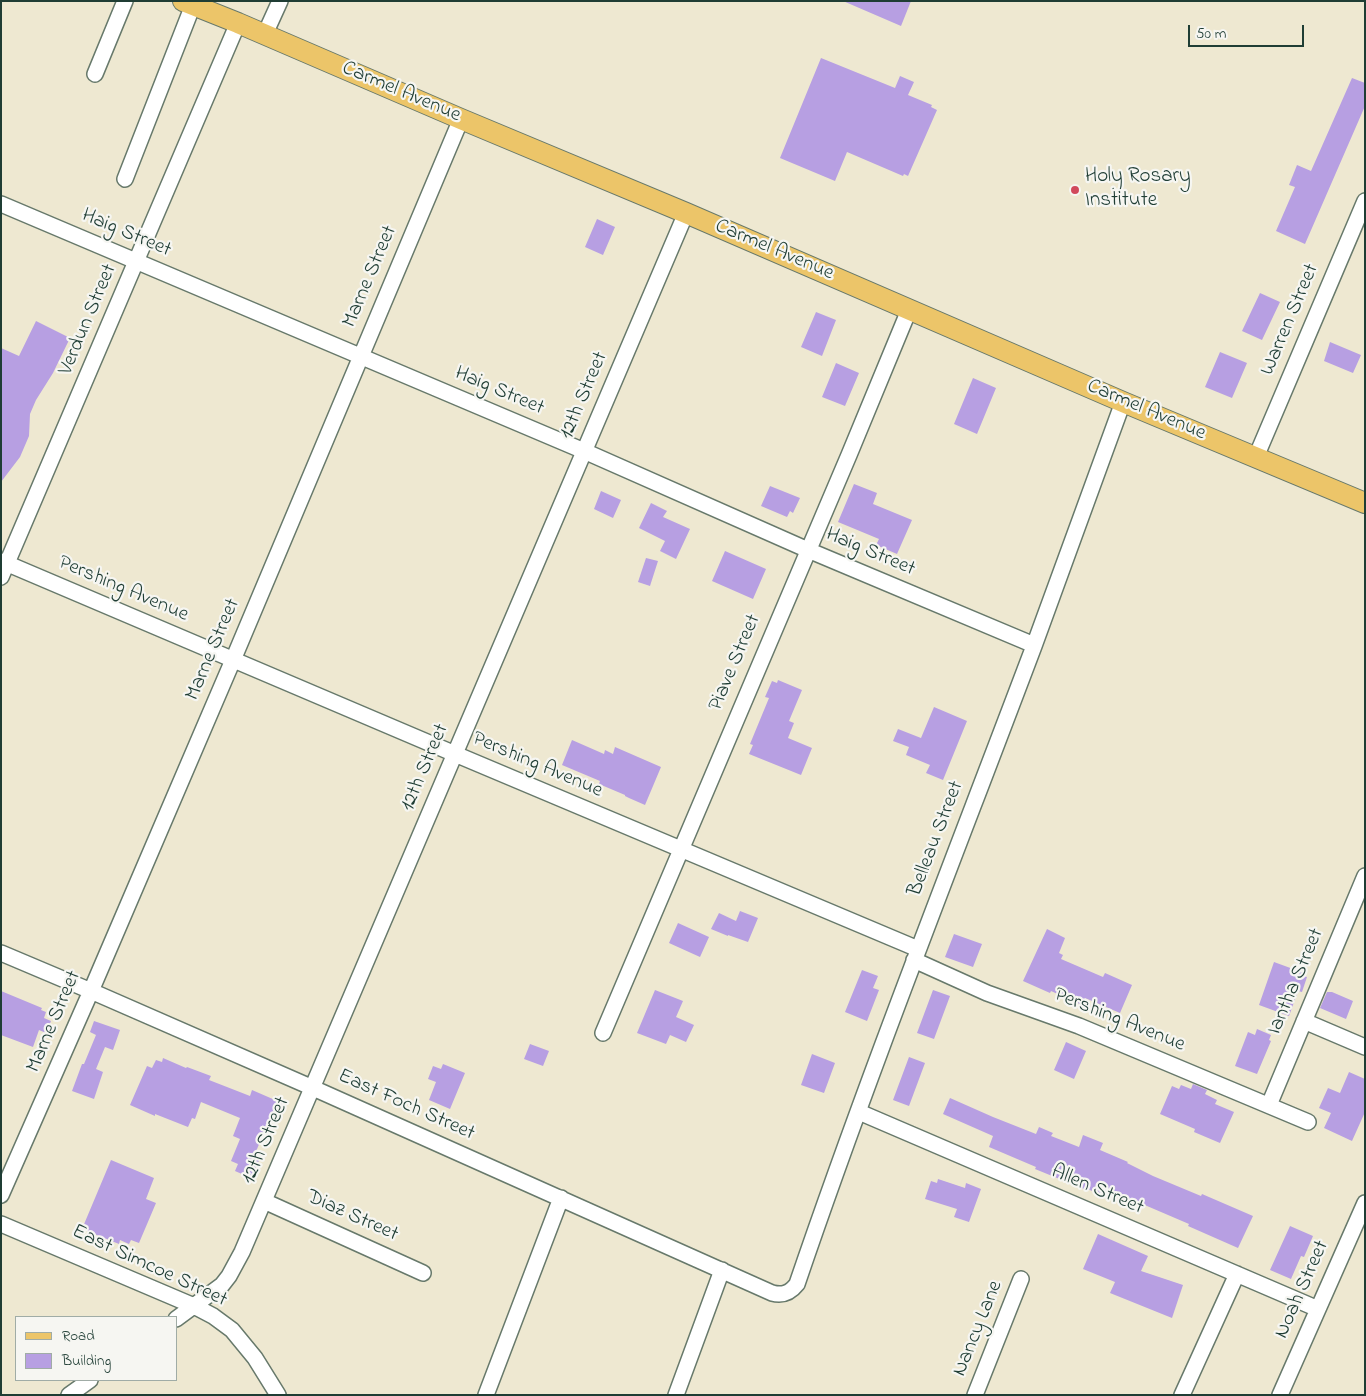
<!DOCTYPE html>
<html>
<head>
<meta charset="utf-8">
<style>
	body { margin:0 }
	#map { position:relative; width:1366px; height:1396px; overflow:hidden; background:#eee8d1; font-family:"Indie Flower",sans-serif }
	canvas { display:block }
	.frame { position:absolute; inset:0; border:2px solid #1f3d34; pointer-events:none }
	.legend { position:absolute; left:15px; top:1316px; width:162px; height:65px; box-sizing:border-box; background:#f6f6f2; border:1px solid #a0aca6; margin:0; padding:6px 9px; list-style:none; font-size:15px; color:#1f3d34 }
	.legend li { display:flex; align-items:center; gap:10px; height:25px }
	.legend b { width:25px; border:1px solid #a0aca6 }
	.scale { position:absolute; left:1188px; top:25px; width:116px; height:22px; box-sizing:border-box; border:2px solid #1f3d34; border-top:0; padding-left:6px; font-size:15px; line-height:18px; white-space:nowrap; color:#1f3d34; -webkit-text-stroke:4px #f6f6f2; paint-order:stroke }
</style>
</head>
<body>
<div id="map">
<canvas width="1366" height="1396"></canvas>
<div class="frame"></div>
<ul class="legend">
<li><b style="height:6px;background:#ecc569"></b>Road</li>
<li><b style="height:14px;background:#b79fe2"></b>Building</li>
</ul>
<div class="scale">50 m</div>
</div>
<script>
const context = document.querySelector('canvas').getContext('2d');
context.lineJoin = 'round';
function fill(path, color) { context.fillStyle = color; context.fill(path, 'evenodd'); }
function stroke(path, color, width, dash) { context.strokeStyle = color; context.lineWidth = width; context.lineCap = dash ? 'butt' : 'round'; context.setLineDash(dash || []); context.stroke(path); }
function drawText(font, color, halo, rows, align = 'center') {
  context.font = font + ' "Indie Flower",sans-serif'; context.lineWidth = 4.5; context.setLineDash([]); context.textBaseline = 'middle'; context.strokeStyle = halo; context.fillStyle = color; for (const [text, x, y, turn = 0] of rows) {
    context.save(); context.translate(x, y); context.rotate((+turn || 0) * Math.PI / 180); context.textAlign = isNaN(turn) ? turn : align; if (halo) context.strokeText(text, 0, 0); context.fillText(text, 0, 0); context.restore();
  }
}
fill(new Path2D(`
	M843,1h68l-10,25z
	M821,58l74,30 5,-12 14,6 -6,13 24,10 -1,2 6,3 -29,66 -4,-2 -1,2 -56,-24 -12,29 -55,-23z
	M1352,78l13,5v23l-60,138 -29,-13 19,-44 -6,-2 8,-20 14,6z
	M597,219l18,8 -12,28 -18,-8z
	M1260,293l20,9 -18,38 -20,-9z
	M816,312l20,8 -14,36 -21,-9z
	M36,321l34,17 -17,35 -17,27 -6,14 -1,22 -9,21 -19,25v-134l18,8z
	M1330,342l31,13 -8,18 -29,-12z
	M1220,352l27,11 -15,35 -27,-11z
	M836,363l23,10 -14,33 -23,-9z
	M973,378l23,10 -19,46 -23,-10z
	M854,484l23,9 -4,11 39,16 -15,34 -21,-9 3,-6 -41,-17z
	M770,486l30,12 -7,15 -3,-2 -3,6 -26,-11z
	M601,491l20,9 -8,18 -19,-9z
	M651,503l16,8 -4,6 27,12 -14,30 -16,-8 5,-10 -26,-13z
	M725,551l41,18 -13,30 -41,-18z
	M646,558l12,3 -8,25 -12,-4z
	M778,680l24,10 -13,31 5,2 -6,15 24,10 -11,27 -52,-21 4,-9 -3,-1 19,-46 -4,-1 7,-16 5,2z
	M934,707l33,14 -24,59 -17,-7 4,-8 -24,-10 3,-8 -16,-6 5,-12 23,9z
	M572,740l32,14 1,-4 8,4 2,-7 46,20 -16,38 -16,-7 -4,-2v-1l-26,-11 1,-3 -38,-16z
	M740,911l18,7 -10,24 -20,-7v1l-17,-7 8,-16 17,8z
	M678,923l31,14 -9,20 -31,-14z
	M1047,929l18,9 -6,15 4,2 -2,4 42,18 2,-4 27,12 -12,28 -35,-15 -3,7 -31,-14 -1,2 -27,-12z
	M954,934l28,10 -9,23 -28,-10z
	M1274,962l30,11 -1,3 4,1 -5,15 -4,-1 -9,25 -30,-11z
	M862,970l16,6 -5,12 6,2 -12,31 -22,-9z
	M655,990l28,11 -7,16 18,8 -8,17 -16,-7 -4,9 -29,-11z
	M933,990l17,6 -16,43 -17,-6z
	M1,991l41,17 -1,2 5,2 -2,6 7,3 -5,12 -7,-3 -6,17 -32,-12z
	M1327,992h5l21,9 -7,18 -26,-11z
	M94,1021l26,9 -7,20 -8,-3 -9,22 7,3 -9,27 -22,-8 10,-27h2l12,-29 -6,-3z
	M1257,1029l14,6 -2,5 2,1 -14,33 -22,-8 13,-34 7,3z
	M1066,1042l20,9 -12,28 -20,-9z
	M530,1044l19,7 -6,15 -19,-7z
	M812,1054l23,9 -11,30 -23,-8z
	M909,1057l16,6 -16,43 -16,-6z
	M163,1058l23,10 1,-1 24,9 -2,4 41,16 2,-6 30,13 -6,14 -5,-2 -16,39 6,2 -10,22 -16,-7 3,-7 -7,-3 9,-22 -7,-3 7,-18 -39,-16 -6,17 -3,-1 -4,9 -33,-13v2l-25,-11 17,-39 5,2 4,-8 6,2z
	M443,1064l22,9 -15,36 -21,-9 7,-18 -8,-3 5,-13 8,3z
	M1349,1072l16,7v33l-13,29 -28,-13 7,-15 -12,-5 9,-20 12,5z
	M1193,1084l14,6 -2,4 12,6 -2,4 19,8 -14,31 -26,-11 1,-3 -35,-15 12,-28 7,3 2,-4 10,4z
	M950,1098l43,19 43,17 3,-7 14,6 -2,3 28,11 4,-12 20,8 -3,7 28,12 -1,1 26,13 48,20 1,-2 51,22 -15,32 -50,-22 1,-2 -49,-21 -2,3 -25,-12 -1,2 -6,-3 -2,3 -19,-8 -1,1 -49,-20 1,-2 -47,-20 4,-11 -50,-22z
	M111,1160l43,18 -8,21 10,4 -17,40 -8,-3 -2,4 -9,-4 -1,4 -37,-15z
	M938,1179l27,9 1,-5 15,6 -12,33 -15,-5 3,-8 -32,-10 6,-18 6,2z
	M1290,1226l23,10 -9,21 -3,-1 -10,23 -21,-9z
	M1098,1234l50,22 -7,15 42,14 -11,33 -62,-25 5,-11 -32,-13z`), '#b79fe2');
const minor = new Path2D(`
	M265,34l15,-33
	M95,74l30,-73
	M125,179l68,-174
	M1,204l583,247 224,99 226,95
	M1256,457l109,-256
	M1,561l454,193 463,195
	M1,577l237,-554
	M1,953l90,38 222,97 459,205c11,3 18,0 25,-9 73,-214 157,-426 237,-638 30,-81 59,-163 89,-244
	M914,960l73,33 92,33 229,96
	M1304,1021l61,26
	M603,1033l246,-578 60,-145
	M1269,1105l96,-229
	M859,1112l459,197
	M1,1195l90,-204 142,-331 228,-541
	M264,1201l159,72
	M1,1224l193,82 19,10 19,14 23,28 23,37
	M176,1319l46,-34 7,-9 13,-24 444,-1039
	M69,1395l21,-15
	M486,1395l75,-197
	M676,1395l46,-125
	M975,1395l46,-116
	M1182,1395l55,-121
	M1280,1395l85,-192`);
const major = new Path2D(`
	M183,1l55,22 223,96 225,94 437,189 242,101`);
stroke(minor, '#67796b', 18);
stroke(major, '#67796b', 22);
stroke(minor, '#fff', 15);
stroke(major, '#ecc569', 20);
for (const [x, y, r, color] of [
	[1075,190,5,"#d1495b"]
]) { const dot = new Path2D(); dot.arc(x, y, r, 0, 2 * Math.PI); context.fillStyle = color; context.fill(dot); stroke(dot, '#f6f6f2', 2); }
drawText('21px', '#1f3d34', '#f6f6f2', [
	["Carmel Avenue",401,93,23],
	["Haig Street",126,234,23],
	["Carmel Avenue",774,251,23],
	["Marne Street",371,277,-67],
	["Verdun Street",89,320,-67],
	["Warren Street",1291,320,-67],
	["Haig Street",499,392,23],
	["12th Street",585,396,-67],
	["Carmel Avenue",1146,411,23],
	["Haig Street",870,553,23],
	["Pershing Avenue",123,590,23],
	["Marne Street",214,650,-67],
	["Piave Street",736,663,-67],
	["Pershing Avenue",537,766,23],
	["12th Street",426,768,-67],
	["Belleau Street",937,839,-69],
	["Iantha Street",1297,982,-67],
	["Pershing Avenue",1119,1021,22],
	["Marne Street",55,1022,-67],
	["East Foch Street",406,1106,24],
	["12th Street",267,1141,-67],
	["Allen Street",1097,1191,23],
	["Diaz Street",352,1217,24],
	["East Simcoe Street",149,1267,25],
	["Noah Street",1303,1290,-66],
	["Nancy Lane",979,1329,-68]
]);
drawText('21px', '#1f3d34', '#f6f6f2', [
	["Holy Rosary",1085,178],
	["Institute",1085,202]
], 'left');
</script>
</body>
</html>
